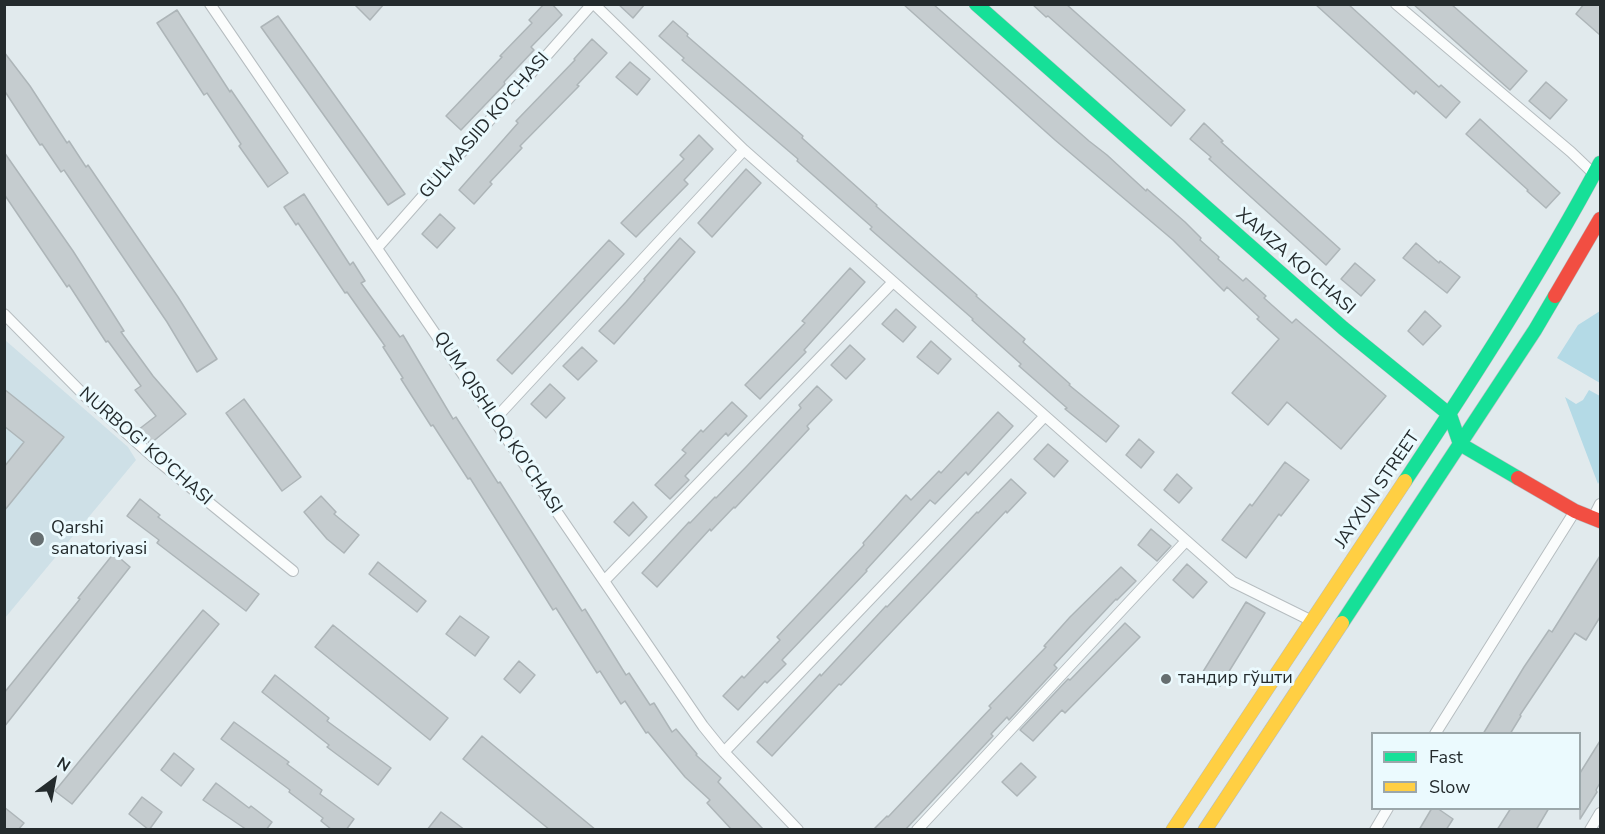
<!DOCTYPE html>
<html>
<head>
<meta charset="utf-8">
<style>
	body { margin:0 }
	#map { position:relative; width:1605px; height:834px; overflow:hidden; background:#e1eaed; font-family:"Nunito Sans",sans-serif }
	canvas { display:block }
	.frame { position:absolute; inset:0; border:6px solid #242b2d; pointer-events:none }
	.legend { position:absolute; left:1371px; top:732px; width:210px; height:78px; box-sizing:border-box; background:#ebfafe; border:2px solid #9ba7aa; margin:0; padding:8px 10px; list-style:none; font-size:18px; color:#242b2d }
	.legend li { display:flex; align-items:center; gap:12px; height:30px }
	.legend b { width:30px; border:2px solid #9ba7aa }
	.north { position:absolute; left:24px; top:750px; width:60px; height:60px; -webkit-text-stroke:4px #ebfafe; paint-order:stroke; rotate:32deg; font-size:16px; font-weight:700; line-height:24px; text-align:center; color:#242b2d }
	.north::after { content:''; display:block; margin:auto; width:21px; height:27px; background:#242b2d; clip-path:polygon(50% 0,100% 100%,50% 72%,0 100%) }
</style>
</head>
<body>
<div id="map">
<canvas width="1605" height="834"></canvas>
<div class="frame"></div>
<ul class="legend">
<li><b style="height:8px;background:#16e098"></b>Fast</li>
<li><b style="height:8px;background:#ffcf43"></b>Slow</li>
</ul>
<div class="north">N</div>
</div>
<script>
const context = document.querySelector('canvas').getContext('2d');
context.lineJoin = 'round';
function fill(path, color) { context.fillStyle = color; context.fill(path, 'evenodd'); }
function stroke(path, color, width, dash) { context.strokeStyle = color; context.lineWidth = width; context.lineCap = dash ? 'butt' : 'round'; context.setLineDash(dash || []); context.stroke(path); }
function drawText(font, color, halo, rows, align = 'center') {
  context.font = font + ' "Nunito Sans",sans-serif'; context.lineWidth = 6; context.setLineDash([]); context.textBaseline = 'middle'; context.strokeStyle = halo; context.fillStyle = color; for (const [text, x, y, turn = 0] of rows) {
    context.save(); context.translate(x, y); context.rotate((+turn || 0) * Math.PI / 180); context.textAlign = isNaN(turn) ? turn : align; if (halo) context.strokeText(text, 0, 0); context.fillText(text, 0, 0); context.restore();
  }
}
fill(new Path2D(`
	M5,340l123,107 8,13 -131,158z`), '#cee0e7');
fill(new Path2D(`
	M1600,311v72l-43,-25 21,-33z
	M1589,390l11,6v84l-2,4 -33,-87 11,7 7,-4z`), '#b4dae6');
const building = new Path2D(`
	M354,4h30l-14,16z
	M544,4h8l10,11 -31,32 3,3 -30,32 1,2 -44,46 -15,-14 56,-59 -2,-1 32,-33 -3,-3z
	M618,4h27l-12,14z
	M903,4h30l156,137 18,14 39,36 1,-2 38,33 16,16 -1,2 19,17 -1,2 25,22 3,-3 20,18 -2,2 28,25 4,-4 90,77 -45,53 -54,-47 -19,23 -36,-32 47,-54 -22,-20 2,-2 -32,-30 -3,4 -51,-51 -118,-100z
	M1032,4h34l119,106 -14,16 -123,-110 -2,1z
	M1315,4h33l91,83 2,-2 19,17 -14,16 -30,-27 -2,3z
	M1413,4h38l76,67 -17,19z
	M1584,4h16v31l-24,-21z
	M177,10l53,82 1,-2 57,83 -20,14 -29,-41 2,-2 -34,-51 -3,2 -47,-72z
	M278,16l127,178 -17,11 -127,-178z
	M673,21l15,13 -1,2 116,100 -1,2 75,67 -1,1 101,89 -1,1 49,43 -2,3 47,42 -1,1 50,41 -13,16 -41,-33 2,-1 -48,-42 2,-2 -49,-44 1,-1 -103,-90 2,-2 -75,-66 1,-2 -116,-99 2,-2 -25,-22z
	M592,39l15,14 -30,32 2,1 -59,60 2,2 -32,34 2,2 -18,20 -15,-14 59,-67 -2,-2 59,-61 -1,-1z
	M4,52l26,34 37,57 2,-2 17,26 2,-2 90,132 39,62 -20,13 -30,-50 -103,-152 -3,2 -19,-28 -2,1 -36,-55z
	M630,62l20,17 -13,16 -21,-18z
	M1546,82l21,18 -17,19 -21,-18z
	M1480,119l80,74 -14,15 -19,-17 1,-1 -62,-56z
	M1204,123l19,18 -2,1 119,107 -14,16 -117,-106 2,-2 -21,-18z
	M699,135l14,14 -29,31 4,4 -52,53 -15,-14 63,-64 -4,-4z
	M4,152l69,99 51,80 -3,1 32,44 33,38 -36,30 -12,-14 18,-14 -21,-26 6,-4 -33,-45 -2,1 -37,-57 -2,2 -63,-93z
	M746,169l15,14 -49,54 -14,-14z
	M304,194l46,71 3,-3 12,19 -4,2 39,54 3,-2 50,84 3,-2 42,66 2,-1 82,129 3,-2 41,66 3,-2 21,32 4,-2 18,29 4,-3 21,25 -1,1 25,23 -3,4 46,48h-32l-25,-27 3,-3 -25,-23 -37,-45 -2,1 -21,-32 -4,3 -21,-33 -3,2 -41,-65 -3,2 -83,-132 -2,1 -35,-54 -2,1 -30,-47 2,-1 -20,-31 2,-1 -38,-54 -2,1 -47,-70 -2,2 -12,-18z
	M440,214l15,14 -18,20 -15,-14z
	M680,238l15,14 -81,92 -15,-13 27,-29 19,-22 -1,-1z
	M609,240l15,14 -112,120 -15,-14z
	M1416,243l23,20 1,-2 20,16 -13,16 -44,-35z
	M1355,263l20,17 -14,16 -20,-17z
	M850,268l15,14 -61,68 2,2 -46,47 -15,-14 60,-62 -3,-2z
	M896,309l20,18 -13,15 -21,-18z
	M1425,311l16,15 -18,19 -15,-14z
	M931,341l20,18 -13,15 -21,-17z
	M850,345l15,14 -19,20 -15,-14z
	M582,347l15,14 -19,19 -15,-14z
	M550,384l15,14 -19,20 -15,-14z
	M817,386l15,14 -25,26 2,3 -74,79 -1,-1 -23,24 -1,-2 -53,58 -15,-14 47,-51 1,1 25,-26 1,1 31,-32 54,-58 -2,-3z
	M4,389l60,48 -60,74v-44l20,-25 -20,-16z
	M244,399l57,78 -19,14 -56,-78z
	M732,402l15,14 -19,20 -2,-3 -41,43 4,4 -19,19 -15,-14 31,-32 -4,-3 19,-20 2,2z
	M998,412l15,14 -45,49 -2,-3 -31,32 -5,-4 -64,70 1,1 -85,89 4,4 -19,19 -2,-2 -27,29 -15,-14 19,-20 2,2 36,-38 -3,-3 87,-92 -1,-2 43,-48 5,5 28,-29 2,2z
	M1139,439l15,13 -13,16 -15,-13z
	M1048,444l20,17 -14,16 -20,-18z
	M1285,462l24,18 -28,36 -2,-2 -33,44 -24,-18 28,-36 2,2z
	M1177,474l15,14 -13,15 -15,-13z
	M1011,479l15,14 -19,20 -1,-2 -165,174 -2,-1 -67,72 -15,-14 63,-68 1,2 65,-70 1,1 90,-95 1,1z
	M321,496l15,16 -2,2 25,21 -15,18 -17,-14 -23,-27z
	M140,499l20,16 -2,2 101,77 -13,17 -89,-68 2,-3 -32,-24z
	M633,502l14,15 -18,19 -15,-14z
	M1151,529l20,17 -14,15 -19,-16z
	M114,553l16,14 -126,160v-34l76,-94 -2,-1z
	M1600,556v61l-14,23 -11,-7 -55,82 1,1 -11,18h-27l41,-67 25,-37 3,2z
	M378,562l48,39 -9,11 -48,-38z
	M1187,564l20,18 -14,16 -20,-18z
	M1121,567l15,14 -19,19 -1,-1 -62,66 3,3 -48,52 -2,-3 -16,17 2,2 -88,94h-32l14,-14 1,1 103,-109 -2,-2 57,-59 -2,-1 26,-29z
	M1246,602l19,11 -45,73 -19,-11z
	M203,610l16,14 -147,180 -17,-13z
	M460,616l29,21 -14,19 -29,-22z
	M1125,623l15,14 -75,76 -3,-3 -29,31 -13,-11 48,-51 2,1z
	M333,625l115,93 -18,22 -115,-93z
	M519,661l16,14 -15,18 -16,-14z
	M275,675l54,43 -2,3 64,47 -13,17 -51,-38 2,-2 -67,-53z
	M234,722l55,40 -2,2 35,26 -2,4 34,25 -8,11h-14l-11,-9 2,-3 -34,-26 1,-2 -69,-51z
	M482,736l114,94h-46l-87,-71z
	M1600,741v42l-4,7 1,2 -17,27v-46z
	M174,753l20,16 -13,17 -20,-16z
	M1021,763l15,14 -19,19 -15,-14z
	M216,783l33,25 2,-2 21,16 -6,8h-19l-44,-30z
	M142,797l20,15 -13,18 -20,-16z
	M4,807l20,16 -6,7h-14z
	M1432,808h5l16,11 -7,11h-27z
	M1511,808h38l-13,22h-39z
	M441,812l24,18h-38z`);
fill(building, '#c5cccf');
stroke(building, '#adb5b8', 1.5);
const street = new Path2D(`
	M210,4l493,722 21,26 74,78
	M594,4l150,146 489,432 79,39
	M1396,4l175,148 24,23
	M378,247l214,-243
	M4,314l82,83 66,59 141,115
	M495,419l249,-269
	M1593,518l7,-14
	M605,580l288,-298
	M1435,734l140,-223
	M724,752l320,-335
	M917,830l269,-289
	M1375,830l13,-22
	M1590,830l10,-17`);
const fast = new Path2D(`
	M976,4l367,324 107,87 10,29 58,34
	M1405,481c69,-104 136,-208 195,-318
	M1342,623l193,-293 20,-34`);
const slow = new Path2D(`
	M1173,830l232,-349
	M1205,830l137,-207`);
const jam = new Path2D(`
	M1555,296l45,-77
	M1518,478l57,33 25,10`);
stroke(street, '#b6bdc0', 12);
stroke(fast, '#b6bdc0', 15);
stroke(slow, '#b6bdc0', 15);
stroke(jam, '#b6bdc0', 15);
stroke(street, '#fafcfc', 10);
stroke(fast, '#16e098', 14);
stroke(slow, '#ffcf43', 14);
stroke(jam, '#f24e42', 14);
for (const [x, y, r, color] of [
	[37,539,8,"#666e70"],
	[1166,679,6,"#666e70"]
]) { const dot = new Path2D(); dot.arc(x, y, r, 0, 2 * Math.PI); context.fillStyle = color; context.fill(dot); stroke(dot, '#ebfafe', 2); }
drawText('18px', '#242b2d', '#ebfafe', [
	["GULMASJID KO'CHASI",485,126,-49],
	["XAMZA KO'CHASI",1295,262,41],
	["QUM QISHLOQ KO'CHASI",497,423,56],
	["NURBOG' KO'CHASI",145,447,41],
	["JAYXUN STREET",1378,490,-56]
]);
drawText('18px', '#242b2d', '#ebfafe', [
	["Qarshi",51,529],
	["sanatoriyasi",51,550],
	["тандир гўшти",1178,679]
], 'left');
</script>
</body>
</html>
